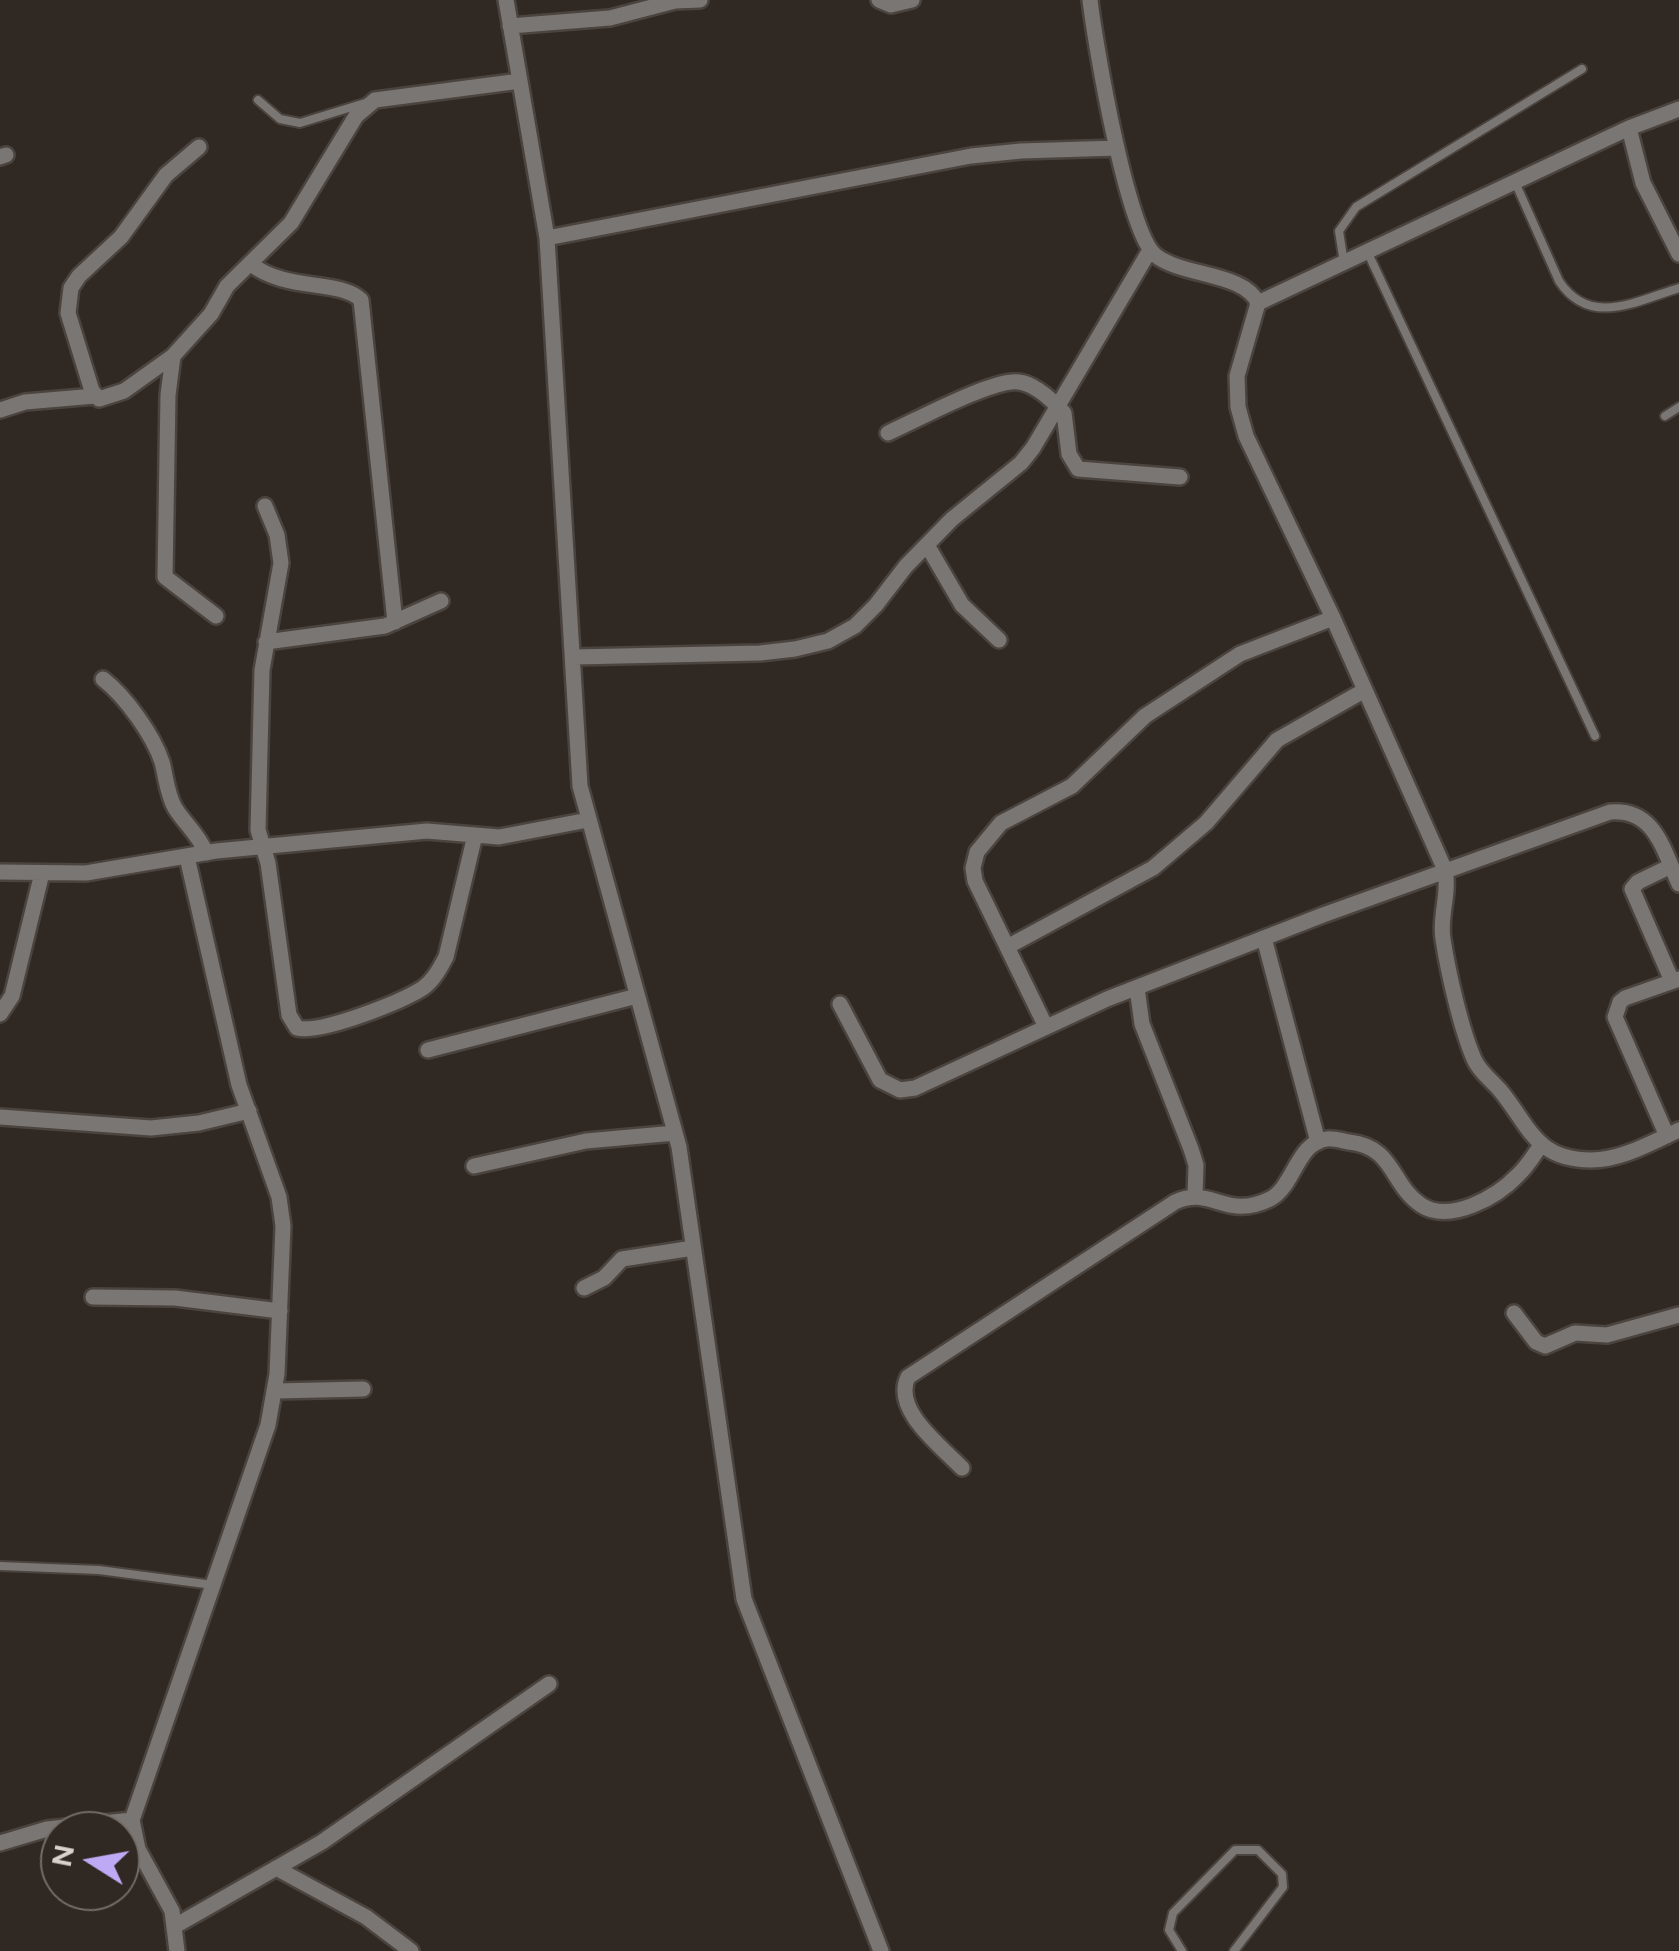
<!DOCTYPE html>
<html>
<head>
<meta charset="utf-8">
<style>
	body { margin:0 }
	#map { position:relative; width:1679px; height:1951px; overflow:hidden; background:#302822; font-family:Figtree,sans-serif }
	canvas { display:block }
	.north { position:absolute; left:40px; top:1811px; width:100px; height:100px; box-sizing:border-box; background:#302822; border:2px solid #736c67; border-radius:50%; rotate:281deg; font-size:28px; font-weight:700; line-height:40px; text-align:center; color:#d8d2ce }
	.north::after { content:''; display:block; margin:auto; width:35px; height:45px; background:#bea9f4; clip-path:polygon(50% 0,100% 100%,50% 72%,0 100%) }
</style>
</head>
<body>
<div id="map">
<canvas width="1679" height="1951"></canvas>
<div class="north">N</div>
</div>
<script>
const context = document.querySelector('canvas').getContext('2d');
context.lineJoin = 'round';
function stroke(path, color, width, dash) { context.strokeStyle = color; context.lineWidth = width; context.lineCap = dash ? 'butt' : 'round'; context.setLineDash(dash || []); context.stroke(path); }
const lane = new Path2D(`
	M258,100l22,19 20,4 65,-20
	M1515,182l44,99c31,47 77,20 120,7
	M1367,251l228,485
	M1344,263l-5,-32 17,-24 226,-138
	M1665,416l14,-9
	M0,1566l99,4 114,15
	M1182,1951l-13,-21 4,-17 62,-63h23l24,24 1,13 -49,64`);
const street = new Path2D(`
	M506,0l41,238 33,548 99,361 65,452 137,352
	M879,0l12,5 21,-5
	M1090,0c5,43 37,231 65,255 27,22 89,17 103,48l-21,73 1,31 8,29 87,182 112,252c5,24 -6,46 -2,69 5,33 18,90 31,120 5,12 16,20 25,30 30,35 35,71 92,71 31,0 61,-18 88,-30
	M510,26l100,-8 65,-17 25,-1
	M1629,128l14,55 36,71
	M0,157l6,-2
	M547,238l424,-82 50,-5 96,-3
	M251,264c35,28 89,15 110,36l34,322
	M1258,303l371,-175 50,-19
	M173,356l-49,35 -25,8 -7,-8 -24,-78 3,-25 8,-12 42,-39 45,-62 33,-28
	M0,410l25,-8 70,-6
	M888,433c27,-12 106,-55 131,-51 16,2 34,19 45,31l5,41 9,15 102,8
	M265,506l12,29 4,28 -19,107 -4,160 10,33 21,152 8,13c24,6 104,-26 126,-40 11,-8 17,-20 23,-31l29,-122
	M927,545l35,60 37,35
	M216,616l-51,-39 3,-182 5,-39 38,-42 16,-28 64,-63 65,-107 19,-16 145,-19
	M266,642l119,-16 56,-25
	M574,657l186,-4 35,-4 33,-8 27,-15 21,-21 30,-39 46,-47 69,-56 12,-15 117,-198
	M103,679c23,18 50,56 59,83 4,15 5,32 13,46 10,16 24,27 31,45
	M1671,866l-33,16 -6,7 40,92
	M0,872l86,1 130,-22 211,-20 72,6 89,-17
	M1264,938l54,204
	M1007,947l146,-79 53,-45 71,-83 88,-50
	M1137,988l5,36 49,125 5,16 -1,31
	M840,1004l40,76 20,10 15,-2 192,-89 216,-84 287,-103c45,-4 53,38 69,72
	M0,1014l12,-18 30,-123
	M1046,1027l-71,-146 -2,-13 4,-16 24,-29 71,-37 73,-70 95,-62 93,-36
	M428,1050l209,-54
	M0,1117l151,11 48,-5 50,-12
	M1667,1136l-52,-119 5,-15 5,-4 54,-19
	M474,1166l112,-25 89,-8
	M584,1288l20,-10 18,-19 71,-11
	M93,1297l82,1 105,13
	M1514,1313l22,29 9,4 30,-13 32,2 72,-20
	M276,1391l87,-2
	M962,1468c-20,-21 -70,-58 -54,-91l267,-175c37,-17 50,19 95,-3 24,-12 27,-57 57,-60 6,-1 16,2 22,3 46,5 41,42 72,63 29,19 76,-8 97,-30 9,-8 16,-20 23,-30
	M132,1820l6,29 34,62 5,40
	M0,1843l47,-14 85,-9 136,-395 9,-51 6,-148 -4,-29 -40,-112 -52,-228
	M276,1868l90,49 45,34
	M175,1926l147,-84 227,-158`);
stroke(lane, '#4b433e', 12);
stroke(street, '#4b433e', 20);
stroke(lane, '#7a7673', 8);
stroke(street, '#7a7673', 15);
</script>
</body>
</html>
